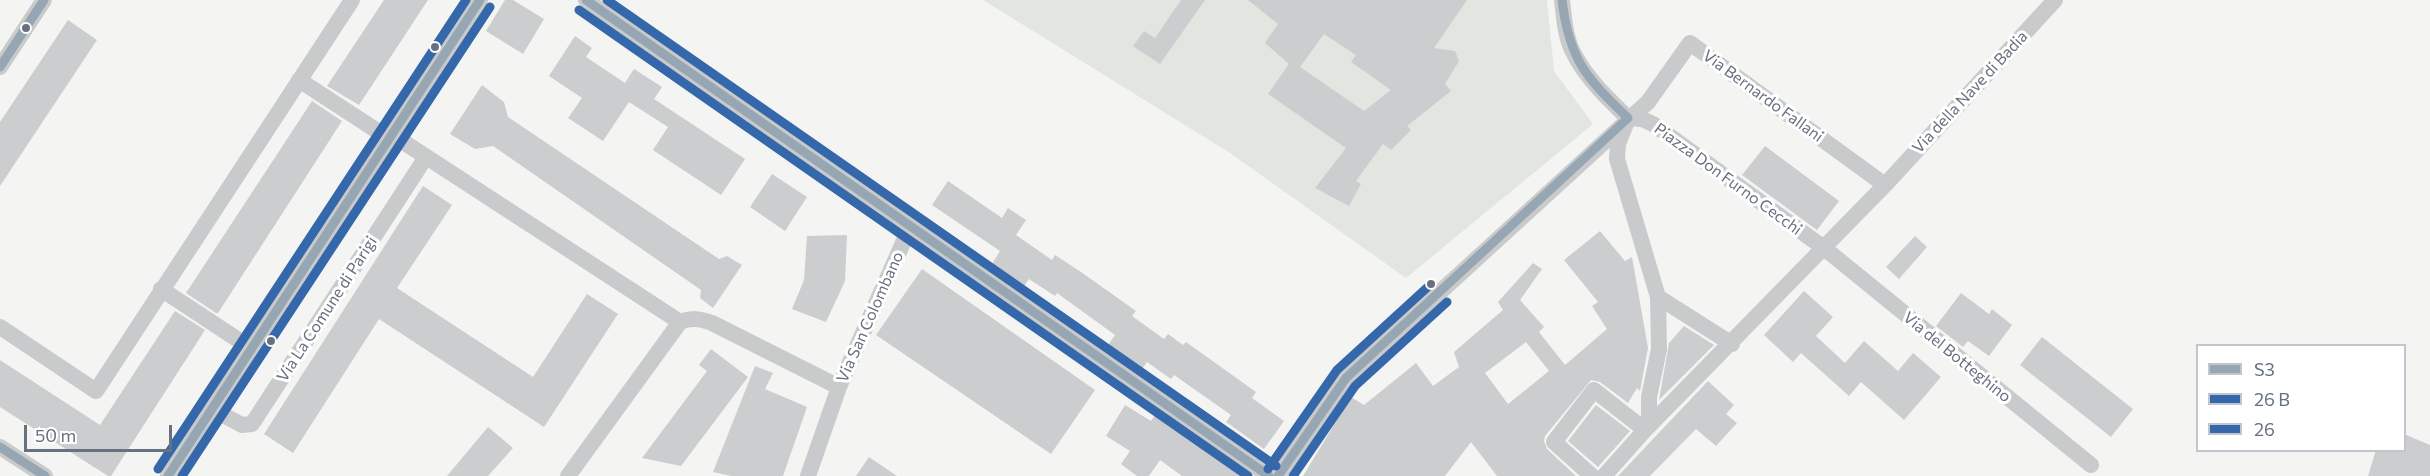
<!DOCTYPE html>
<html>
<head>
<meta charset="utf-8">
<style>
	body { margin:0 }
	#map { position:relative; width:2430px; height:476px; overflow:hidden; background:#f4f4f3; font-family:Commissioner,sans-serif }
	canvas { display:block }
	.legend { position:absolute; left:2196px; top:344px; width:210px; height:108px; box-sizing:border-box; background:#fff; border:2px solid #c2c6cc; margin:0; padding:8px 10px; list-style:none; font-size:18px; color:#677180 }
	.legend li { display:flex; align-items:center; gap:12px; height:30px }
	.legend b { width:30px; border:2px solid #c2c6cc }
	.scale { position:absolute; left:24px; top:425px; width:148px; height:27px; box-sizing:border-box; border:3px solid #677180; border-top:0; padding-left:8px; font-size:18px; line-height:21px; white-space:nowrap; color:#677180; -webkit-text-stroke:4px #fff; paint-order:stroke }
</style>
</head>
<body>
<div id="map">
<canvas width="2430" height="476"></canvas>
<ul class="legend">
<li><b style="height:8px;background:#96a6b2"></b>S3</li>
<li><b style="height:8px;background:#3567ab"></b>26 B</li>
<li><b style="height:8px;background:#3567ab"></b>26</li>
</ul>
<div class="scale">50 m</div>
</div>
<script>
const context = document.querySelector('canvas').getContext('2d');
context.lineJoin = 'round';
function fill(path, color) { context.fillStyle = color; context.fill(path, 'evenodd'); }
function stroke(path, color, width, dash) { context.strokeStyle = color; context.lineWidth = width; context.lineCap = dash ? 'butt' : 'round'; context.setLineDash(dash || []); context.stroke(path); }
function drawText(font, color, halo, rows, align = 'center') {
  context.font = font + ' Commissioner,sans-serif'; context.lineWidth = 6; context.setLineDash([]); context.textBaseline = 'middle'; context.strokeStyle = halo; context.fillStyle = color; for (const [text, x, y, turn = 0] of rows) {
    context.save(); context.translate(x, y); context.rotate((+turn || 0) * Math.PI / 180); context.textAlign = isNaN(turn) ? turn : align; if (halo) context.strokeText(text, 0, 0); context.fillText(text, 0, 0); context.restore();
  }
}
fill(new Path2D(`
	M983,0h564l7,71 39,53 -187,154 -176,-125z`), '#e2e6e1');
fill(new Path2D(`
	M384,0h44l-69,105 -32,-19z
	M505,0h8l31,19 -21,35 -37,-23z
	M1181,0h24l-45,64 -27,-18 11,-15 11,7z
	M1248,0h219l-33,48 21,3 4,10 -14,23 6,7 -44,35 4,4 -20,20 -8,-6 -27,37 5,3 -12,22 -34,-18 31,-40 -78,-54 21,-30 -24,-21 13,-19zM1324,34l32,21 -5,7 40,28 -27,21 -64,-44z
	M68,20l29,20 -97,146v-64z
	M575,36l17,12 -6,9 39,26 9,-14 28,18 -8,12 91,60 -24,36 -68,-45 15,-23 -39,-25 -26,39 -35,-23 14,-20 -33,-22z
	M482,85l22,17 4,15 211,142 8,-3 15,9 -29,43 -13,-10 1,-8 -208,-144 -18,3 -25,-15z
	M312,101l30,20 -124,192h-2l-30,-20z
	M1765,146l74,55 -22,29 -75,-55z
	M772,174l35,23 -22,34 -35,-24z
	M948,181l54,37 6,-10 18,12 -10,15 36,25 3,-5 26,17 55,39 -4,5 32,23 4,-5 15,11 3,-3 70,50 -4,6 32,23 -20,28 -38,-27 5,-7 -57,-40 -3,4 -24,-17 -7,10 -34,-24 9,-13 -58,-42 -2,3 -26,-17 -5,7 -32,-22 8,-13 -68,-46z
	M423,186l29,19 -55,83 136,89 54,-83 31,20 -74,113 -165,-108 -86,134 -29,-19z
	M1600,231l25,30 7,-4 16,91 -8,43 -3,-3 -9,15 -28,-21 -9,-2 -46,56 -1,5 3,8 29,27h-79l-26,-34 -26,34h-142l48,-79 13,8 52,-42 17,23 26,-19 -5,-15 49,-42 -5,-8 35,-39 9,6 -22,31 24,27 -5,5 26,33 42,-36 -15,-23 6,-4 -34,-42zM1526,342l23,29 -41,33 -23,-31z
	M847,235l-2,46 -19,41 -34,-13 12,-29 3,-44z
	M1915,236l12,11 -28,32 -13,-12z
	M922,269l173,121 -44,64 -175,-119z
	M1804,291l29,26 -17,19 29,27 19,-22 34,30 15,-18 28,24 -37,43 -43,-38 -12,14 -48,-43 -8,9 -29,-27z
	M1961,293l28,21 3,-5 20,16 -23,31 -21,-15 -5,6 -27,-21z
	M175,311l30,19 -94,146h-3l-108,-69v-47l100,65z
	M1684,326l30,19 -55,55 10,-57z
	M2042,337l91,72 -22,28 -91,-72z
	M711,349l37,28 -67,89 -39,-8 65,-87 -8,-6z
	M755,366l18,7 -8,16 42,18 -24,69h-52l-18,-4z
	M1708,381l26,24 -8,9 11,9 -21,23 -20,-17 -46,47h-32z
	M1125,405l26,16 5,-7 88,62h-62l-22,-16 -11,16h-12l-16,-12 9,-13 -24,-15z
	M1596,405l34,26 -32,36 -30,-26z
	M488,427l25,21 -25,28h-41z
	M2404,434l26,11v31h-62l8,-26h28z
	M869,457l28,19h-41z`), '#cccdce');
stroke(new Path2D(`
	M586,0l683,476
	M1562,0c2,17 3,35 10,50 13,27 35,48 56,68
	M0,67l44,-67
	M299,80l83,54 20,7 278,181
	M1628,118l14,1 11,5 171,124 267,217
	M1627,121l-9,23 -1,15 41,138 1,52 -10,48v29
	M161,289l91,60
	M1658,297l74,47
	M0,327l96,64 256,-391
	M212,409l30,16 10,-1 174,-267
	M0,447l45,29
	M168,476l312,-476
	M568,476l112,-154c12,-5 20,-3 32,1l127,64
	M808,476l31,-89 71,-160
	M1278,476l68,-98 302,-276 42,-59 195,142
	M1592,476l-38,-34 40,-52 51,40
	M1604,476l41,-46 240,-245 170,-185`), '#c9cacb', 16);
stroke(new Path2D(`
	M586,0l683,476
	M1562,0c7,59 24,78 66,118
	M0,67l44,-67
	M0,447l45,29
	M168,476l312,-476
	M1278,476l68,-98 282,-260`), '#96a6b2', 9);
stroke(new Path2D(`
	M579,10l669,466
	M182,476l308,-469
	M1293,476l62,-90 92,-84`), '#3567ab', 9);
stroke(new Path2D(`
	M607,0l669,466
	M158,469l308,-469
	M1268,469l69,-99 94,-86`), '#3567ab', 9);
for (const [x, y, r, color] of [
	[26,28,5,"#677180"],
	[435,47,5,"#677180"],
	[1431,284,5,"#677180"],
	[271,341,5,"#677180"]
]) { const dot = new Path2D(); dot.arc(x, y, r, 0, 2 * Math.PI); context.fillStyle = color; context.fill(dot); stroke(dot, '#fff', 2); }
drawText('16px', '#677180', '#fff', [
	["Via della Nave di Badia",1970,92,-47],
	["Via Bernardo Fallani",1763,96,36],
	["Piazza Don Furno Cecchi",1728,179,36],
	["Via La Comune di Parigi",327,309,-57],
	["Via San Colombano",870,317,-66],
	["Via del Botteghino",1957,357,39]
]);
</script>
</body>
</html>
